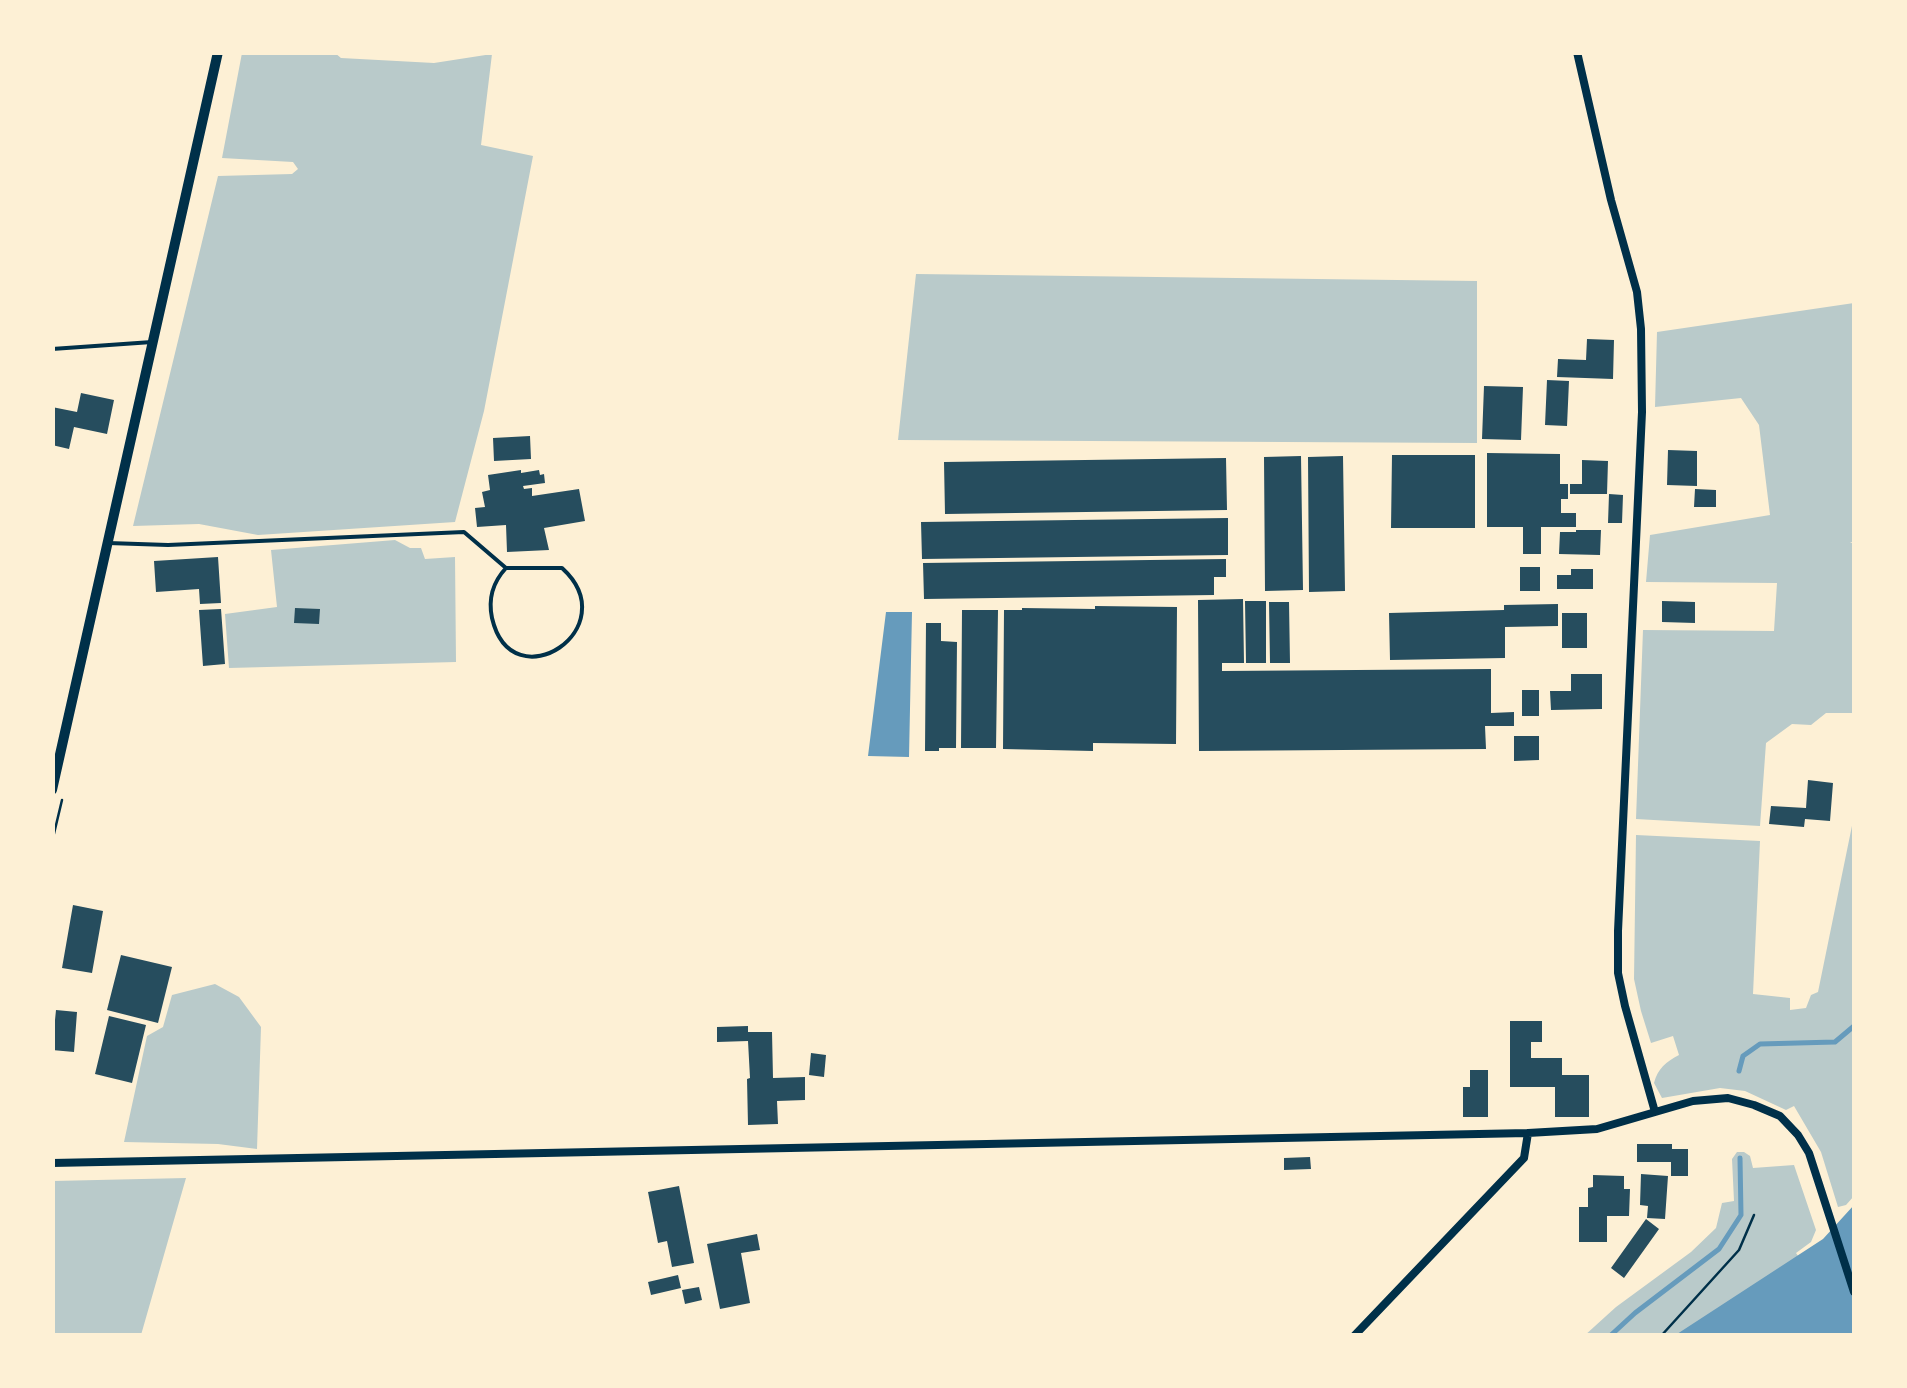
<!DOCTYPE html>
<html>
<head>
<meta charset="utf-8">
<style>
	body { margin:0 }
	#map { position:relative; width:1907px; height:1388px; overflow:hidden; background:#fdf0d5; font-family:"Roboto Serif",serif }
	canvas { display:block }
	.frame { position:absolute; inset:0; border:55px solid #fdf0d5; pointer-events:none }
</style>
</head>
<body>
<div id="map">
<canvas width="1907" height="1388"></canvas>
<div class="frame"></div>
</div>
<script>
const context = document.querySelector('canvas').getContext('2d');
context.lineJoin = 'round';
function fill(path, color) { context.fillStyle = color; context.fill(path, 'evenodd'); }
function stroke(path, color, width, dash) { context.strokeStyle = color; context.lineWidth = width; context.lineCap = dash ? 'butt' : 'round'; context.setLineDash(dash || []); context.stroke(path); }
fill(new Path2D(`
	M242,53h93l6,5 93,5 58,-9 -11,91 52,11 -49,255 -29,111 -197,13 -59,-11 -66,2 85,-350 74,-2 6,-5 -5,-7 -71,-4z
	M916,274l561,7v162l-579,-3z
	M1854,303v239h-4l4,2v169h-28l-15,12 -19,-1 -26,19 -6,83 -124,-7 7,-189 131,1 3,-48 -131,-1 4,-47 120,-20 -11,-90 -18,-27 -86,9 2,-75z
	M395,540l15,8h11l4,11 30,-2 1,105 -227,6 -4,-54 52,-7 -6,-57z
	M1854,816v380l-8,9 -8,2 -17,-55 -27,-46 -8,4 -41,-19 -25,-3 -58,10 -8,-15c4,-15 12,-21 25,-28l-6,-19 -22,7 -10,-32 -7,-32 2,-144 124,6 -7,153 37,4v12l16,-2 5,-13 7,-3z
	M215,984l24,13 22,30 -4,122 -39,-5 -94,-2 23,-106 16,-9 9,-32z
	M1737,1152h7l6,4 3,12 41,-3 22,65 -5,12 -15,11 57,82 -269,1 32,-29 75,-55 25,-24 6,-25 12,-2 -2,-42z
	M186,1178l-45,157h-88v-154z`), '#b9caca');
fill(new Path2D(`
	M886,612h26l-3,145 -41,-1z
	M1854,1205v130l-180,1 149,-97z`), '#669bbc');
stroke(new Path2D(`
	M1739,1071l4,-15 17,-12 75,-2 19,-16
	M1610,1336l25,-23 84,-64 22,-34 -1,-57`), '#669bbc', 5);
fill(new Path2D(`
	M1587,339l27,1 -1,39 -56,-2 1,-18 28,1z
	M1547,380l22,1 -2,45 -22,-1z
	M1484,386l39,1 -2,53 -39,-1z
	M81,393l33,7 -7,34 -33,-7 -5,22 -17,-4v-38l25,5z
	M530,436l1,23 -37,2 -1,-23z
	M1668,450l29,1v35l-30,-1z
	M1487,453l73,1v30h8v15h-7v14h15v14h-35v27h-18v-27h-36z
	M1392,455h83v73h-84z
	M1301,456l2,134 -38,1 -1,-134z
	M1343,456l2,135 -36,1 -1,-135z
	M1226,458l1,52 -282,4 -1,-52z
	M1582,460l26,1 -1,33h-37v-10h12z
	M521,470v3l18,-3 1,5 4,-1 1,9 -22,3 1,3 8,-1v8l47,-7 6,32 -41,7 5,22 -42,2 -1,-27 -29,2 -2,-19 10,-1 -3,-15 8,-2 -2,-15z
	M1695,489l21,1v17h-22z
	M1609,494l14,1 -1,28h-14z
	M1228,518v37l-306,4 -1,-37z
	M1576,530h25l-1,25 -41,-1 1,-22h16z
	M218,557l3,46 -21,1 -1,-15 -43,3 -2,-31z
	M1226,559v18h-12v18l-290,4 -1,-36z
	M1520,567h20v24h-20z
	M1571,569h22v20h-36v-14h14z
	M1243,599l1,64h-22v8l269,-2v44l23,-1v14h-29l1,23 -287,2 -1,-151z
	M1245,601h21v62h-20z
	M1662,601l33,1v21l-33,-1z
	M1269,602h20l1,61h-20z
	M1558,604v22l-53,1v31l-115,2 -1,-47 115,-3v-5z
	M1095,606l82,1 -1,137 -83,-1v8l-90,-2 1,-139h18v-2l73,1z
	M295,608l25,1 -1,15 -25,-1z
	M221,609l4,55 -22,2 -4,-56z
	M962,610h36l-2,138h-35z
	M1562,613h25v35h-25z
	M926,623h15v18l16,1 -1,106h-17v3h-14z
	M1571,674h31v35l-51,1 -1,-19h21z
	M1522,690h17v26h-17z
	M1514,736h25v24l-25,1z
	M1808,780l25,3 -3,38 -25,-2 -1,8 -35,-3 2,-18 35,2z
	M73,905l30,6 -11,62 -30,-5z
	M121,955l51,12 -14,56 -51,-13z
	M56,1010l21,2 -3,40 -22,-2z
	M109,1016l37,9 -14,58 -37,-9z
	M1510,1021h32v21h-11v16h31v17h27v42h-34v-30h-45z
	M748,1026v6h24l1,46 32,-1v23l-28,1 1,23 -30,1 -1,-46 3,-1 -2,-37 -31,1v-15z
	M811,1053l15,2 -2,22 -15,-2z
	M1470,1070h18v47h-25v-30h7z
	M1637,1144h35v5h16v27h-17v-14h-34z
	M1310,1157l1,12 -27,1v-12z
	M1641,1174l27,2 -3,43 -18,-1 1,-12 -8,-1z
	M1593,1175l31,1v13h6l-1,27h-22v26h-28v-35h9v-19l5,-1z
	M679,1186l15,77 -22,4 -5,-26 -9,2 -10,-51z
	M1646,1219l13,10 -35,49 -13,-10z
	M757,1234l3,16 -19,3 9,50 -30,6 -13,-65z
	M678,1275l3,13 -30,7 -3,-13z
	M699,1287l3,13 -17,4 -3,-14z`), '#264d5e');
stroke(new Path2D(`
	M52,842l10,-42
	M1661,1336l78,-86 15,-35`), '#003049', 2.5);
stroke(new Path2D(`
	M52,349l100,-7
	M108,543l60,2 296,-13 42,36h56c66,60 -50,136 -70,50 -4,-19 1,-36 14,-50`), '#003049', 4);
stroke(new Path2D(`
	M1577,52l34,148 26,92 4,37 1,83 -24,519v42l7,33 30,106
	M52,1163l1476,-30 69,-4 96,-28 35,-3 26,7 26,11 18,19 11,18 45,139
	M1354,1336l170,-178 4,-25`), '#003049', 8);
stroke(new Path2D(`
	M52,790l166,-738`), '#003049', 10);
</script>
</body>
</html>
